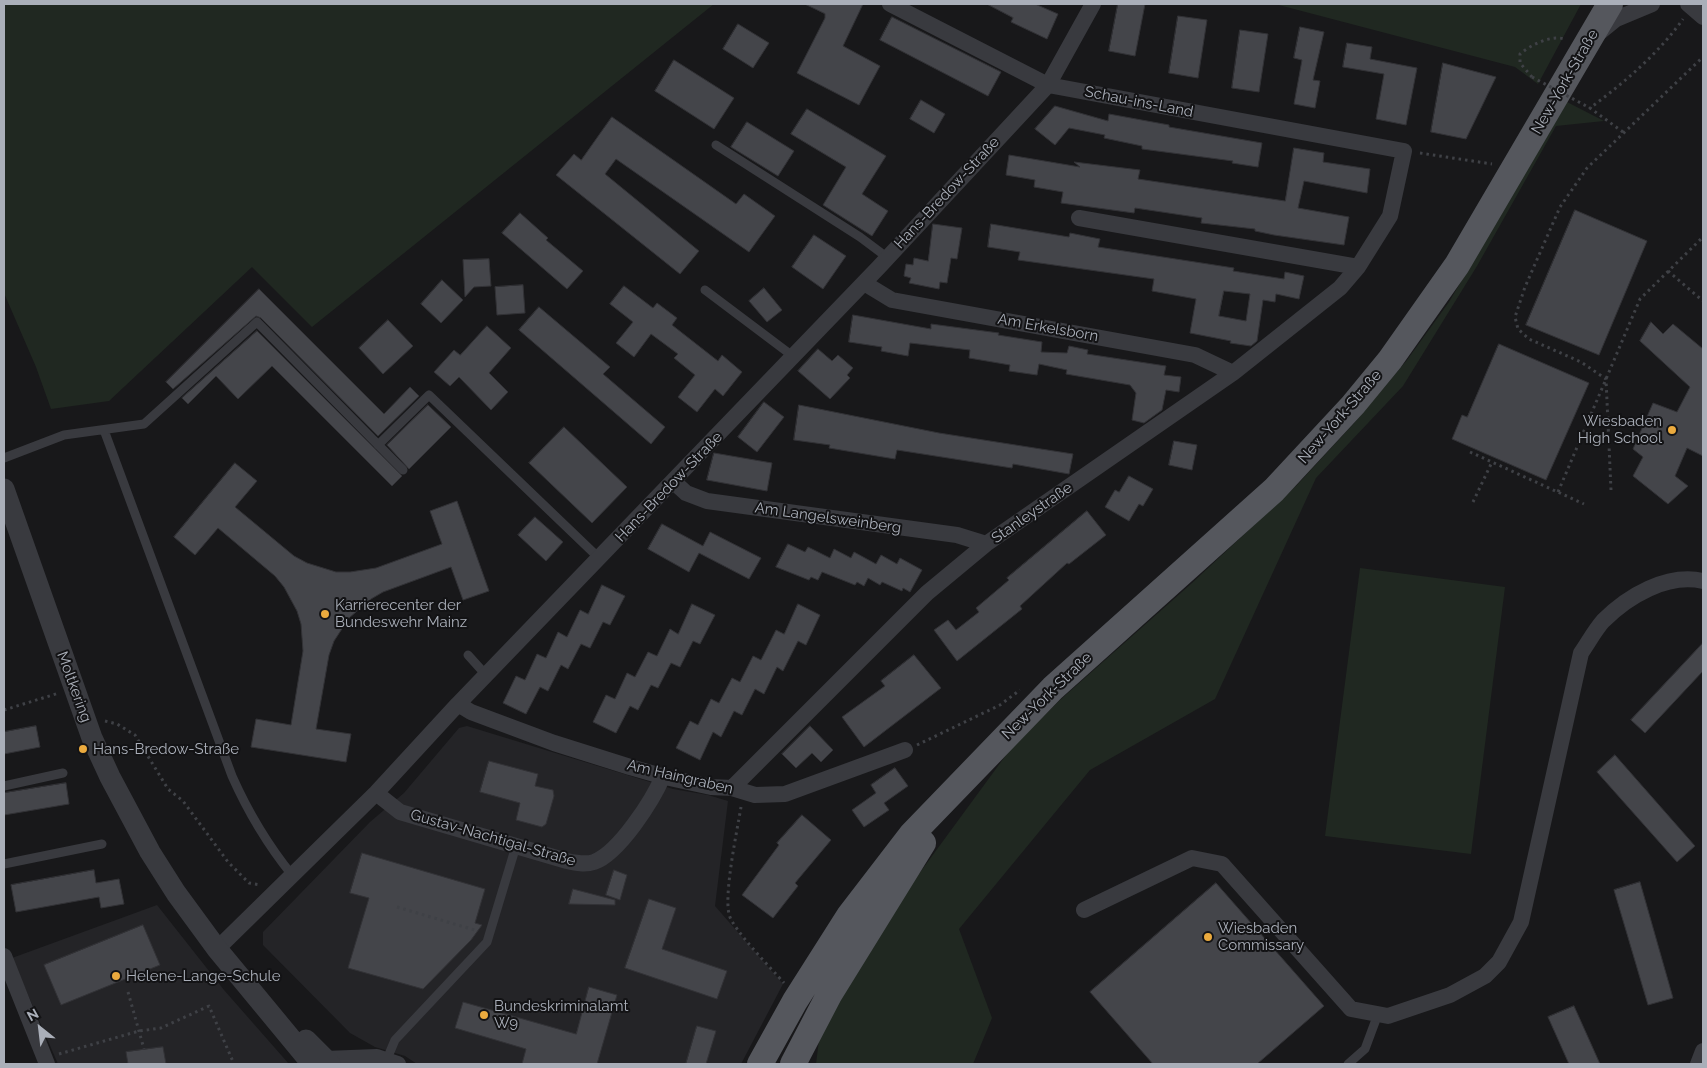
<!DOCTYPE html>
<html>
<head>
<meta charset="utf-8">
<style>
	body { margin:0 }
	#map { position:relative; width:1707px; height:1068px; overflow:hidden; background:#18181a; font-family:Raleway,sans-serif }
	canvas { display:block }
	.frame { position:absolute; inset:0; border:5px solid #aaafb9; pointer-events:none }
	.north { position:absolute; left:15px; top:1003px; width:50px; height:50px; -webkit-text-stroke:4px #131315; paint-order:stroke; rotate:331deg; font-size:14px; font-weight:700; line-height:20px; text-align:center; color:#aaafb9 }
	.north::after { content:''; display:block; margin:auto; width:18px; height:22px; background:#aaafb9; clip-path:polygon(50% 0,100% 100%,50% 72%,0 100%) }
</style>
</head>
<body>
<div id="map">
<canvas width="1707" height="1068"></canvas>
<div class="frame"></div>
<div class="north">N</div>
</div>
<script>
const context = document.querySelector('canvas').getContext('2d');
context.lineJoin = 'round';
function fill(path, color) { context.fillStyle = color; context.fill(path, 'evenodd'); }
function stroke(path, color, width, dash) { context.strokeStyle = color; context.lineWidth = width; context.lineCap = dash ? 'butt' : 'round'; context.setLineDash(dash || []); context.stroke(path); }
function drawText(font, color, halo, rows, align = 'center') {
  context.font = font + ' Raleway,sans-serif'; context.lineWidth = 4; context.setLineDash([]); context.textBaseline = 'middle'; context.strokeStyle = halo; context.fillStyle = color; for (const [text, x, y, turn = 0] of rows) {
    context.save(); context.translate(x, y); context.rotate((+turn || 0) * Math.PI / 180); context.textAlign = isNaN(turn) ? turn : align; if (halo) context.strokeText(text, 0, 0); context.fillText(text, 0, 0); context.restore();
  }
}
fill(new Path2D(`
	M467,726l206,63 35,6 20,6 -13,105 68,78 -42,80h-324l-12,-8 -30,-9 -25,-14 -87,-88v-13l107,-110 34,-29 55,-65z
	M157,905l67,85 65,74h-231l-46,-106z`), '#242427');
fill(new Path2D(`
	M4,4h710l-402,323 -60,-60 -143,134 -58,8 -15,-42 -32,-74z
	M1275,4h306l-43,80 -23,-17z
	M1567,102l37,19 -48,5 -79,140 -74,120 -87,92 -101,221 -125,71 -131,159 33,89 -19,46h-157l4,-32 93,-150 96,-131 51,-51 132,-117 105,-98 59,-64 51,-61 42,-58z
	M1360,568l145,19 -34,267 -146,-18z`), '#202821');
const building = new Path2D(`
	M805,4h58l-20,42 37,20 -21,39 -62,-32 28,-55v-4z
	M987,4h48l23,10 -11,25 -36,-17 2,-4z
	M1118,4h27l-10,52 -26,-5z
	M1178,16l29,4 -9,58 -29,-5z
	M892,17l109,55 -13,24 -108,-56z
	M738,24l31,19 -16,25 -30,-19z
	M1300,27l24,5 -11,48 7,1 -5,27 -21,-4 8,-44 -8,-2z
	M1240,30l28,4 -9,58 -27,-4z
	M1347,43l25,4 -2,12 47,9 -11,57 -30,-6 8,-45 -41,-7z
	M674,60l60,38 -20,31 -59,-38z
	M1443,63l53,14 -30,62 -35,-7z
	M921,100l24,14 -11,19 -24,-14z
	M1055,106l53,15 1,-7 60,11v2l93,16 -4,24 -26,-4 1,-2 -91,-12v-3l-38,-8 1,-3 -36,-7 -14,17 -20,-16z
	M807,109l79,47 -24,38 26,17 -16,25 -49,-31 23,-38 -55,-33z
	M612,117l124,87 8,-10 31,22 -26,36 -133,-93 -11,15 94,77 -19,23 -124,-99 18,-21 7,6z
	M747,122l47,29 -16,25 -47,-29z
	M1294,148l30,5 -1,9 47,7 -3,24 -63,-12 -6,27 51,9 -5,28 -70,-10 -19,-4v-2l-54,-6 1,-5 -67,-10 -1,5 -73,-10 2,-11 -29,-5 1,-7 -29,-5 3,-20 71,12 -6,-5 66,8 -2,9 147,22z
	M1575,210l72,31 -48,114 -73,-30z
	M520,213l28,25 -2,2 37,31 -16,18 -65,-56z
	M933,224l29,4 -5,31 -6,-1 -4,25 -7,-1 -1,7 -30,-6 2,-5 -7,-2 2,-12 7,1 1,-7 14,3z
	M991,224l78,13 1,-4 30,6 -2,8 136,21 -1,3 51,8 1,-7 19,4 -5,23 -23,-5 -1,8 -12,-2 -6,41 -6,5 -21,-3 1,-2 -41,-8 6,-34 -44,-8 2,-12 -136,-19 2,-8 -32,-5zM1224,291l26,3 -4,27 -27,-5z
	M814,235l32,21 -23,33 -31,-22z
	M489,259l2,27 -17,1 -9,10 -2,-37z
	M442,280l21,20 -22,23 -20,-19z
	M523,285l2,28 -28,2 -2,-28z
	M624,286l29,22 4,-5 20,15 -5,7 46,36 4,-6 20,17 -19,24 -8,-7 -18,23 -19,-15 17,-22 -21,-17 4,-4 -27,-20 -17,23 -18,-14 17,-21 -23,-18z
	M764,288l18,22 -15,12 -18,-21z
	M259,289l125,125 26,-27 9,9 -41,40 -117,-118 -5,-2 -83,73 -7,-7z
	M539,307l71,60 -7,7 62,53 -14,17 -132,-114z
	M853,315l78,14v-5l68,9 -1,2 44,7 -1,10 26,1 2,-7 19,4 -1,4 79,12 -2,9 17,2 -2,15 -13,-2 -4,20 -18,13 -12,-3 4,-27 -6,-8 -64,-11 1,-4 -28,-6 -2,11 -28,-4 1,-6 -41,-7 1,-8 -60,-7 -2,13 -27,-5 1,-4 -33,-5z
	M388,320l25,26 -30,28 -24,-26z
	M1651,322l12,12 10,-10 30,25v107l-16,-8 -12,28 13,10 -20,18 -35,-28 10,-19 -10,-8 20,-46 24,9 13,-25 -50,-46z
	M487,326l24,22 -22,25 19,19 -17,18 -32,-33 -9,9 -16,-14 20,-22 6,5z
	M257,331l145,145 -10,10 -120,-120 -34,33 -22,-23 -28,28 -6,-6z
	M1499,344l90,39 -43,97 -94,-41 10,-24 5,2z
	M818,349l14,12 6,-6 15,13 -6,7 3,3 -20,21 -32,-28z
	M764,402l20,15 -27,35 -19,-15z
	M428,405l23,22 -42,42 -22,-24z
	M799,405l140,28 134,21 -4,20 -56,-10 -1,4 -115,-18 -2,9 -66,-11 1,-3 -36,-5z
	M564,427l63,60 -35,36 -63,-60z
	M1174,441l23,4 -5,25 -23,-5z
	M714,453l58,10 -5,28 -60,-11z
	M235,463l22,18 -22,26 59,49 13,7 29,9h14l26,-4 66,-24 -12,-33 27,-10 32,90 -26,9 -12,-33 -68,25 -12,7 -22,19 -15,23 -5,14 -13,74 35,5 -5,28 -95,-15 5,-28 35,6 12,-74 -2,-27 -4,-13 -13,-24 -9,-11 -57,-48 -23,27 -21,-18z
	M1129,476l24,13 -10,17 -4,-2 -10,17 -24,-14 10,-17 4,2z
	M1087,511l19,24 -37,29 -2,-1 -47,43 2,3 -65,52 -23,-31 14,-10 8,10 23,-18 -3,-4 33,-28 -2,-2z
	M535,517l28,25 -17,19 -28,-26z
	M662,524l41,22 7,-14 51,26 -12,21 -50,-26 -10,19 -41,-23z
	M788,544l17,8 3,-5 22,11 4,-9 17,9 3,-6 22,12 5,-9 16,9 3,-6 22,12 -12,22 -7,-4 -1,3 -20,-9 -2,3 -12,-7 -4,8 -7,-4 -2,3 -33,-13 -4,8 -7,-3 -2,3 -33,-13z
	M602,585l23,11 -15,29 -7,-3 -13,26 -9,-4 -13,25 -7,-4 -13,26 -8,-4 -14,27 -23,-11 13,-27 9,4 12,-26 9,4 12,-26 9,5 13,-27 8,4z
	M692,604l23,11 -15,29 -7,-3 -13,26 -9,-4 -13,25 -7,-3 -13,25 -8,-4 -14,27 -23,-11 13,-27 9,4 12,-26 8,4 13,-25 9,4 13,-27 8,5z
	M798,604l22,11 -14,30 -8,-4 -15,30 -6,-4 -13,27 -9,-5 -13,26 -8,-4 -13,26 -8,-5 -13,28 -24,-12 14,-27 8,4 13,-26 8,4 13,-25 8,4 13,-26 8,4 15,-30 8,4z
	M1703,643v28l-58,62 -14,-13z
	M914,655l27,33 -77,59 -22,-30 43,-31 -4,-5z
	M36,726l4,21 -36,7v-22z
	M810,726l23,24 -12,12 -9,-9 -16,15 -14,-14z
	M1615,755l80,91 -18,16 -80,-90z
	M489,761l49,13 -3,12 18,4 1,6 -8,28 -4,3 -26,-7 4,-17 -40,-11z
	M895,768l13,18 -24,17 5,7 -25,17 -12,-17 24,-17 -5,-8z
	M66,783l3,21 -65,11v-22z
	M802,815l29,25 -36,43 3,3 -25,32 -31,-23 37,-50 -2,-2z
	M362,853l123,36 -10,34 7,2 -11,15 -48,49 -75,-21 21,-70 -19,-5z
	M94,870l2,13 23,-4 5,25 -23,4 -2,-11 -83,15 -5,-27z
	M614,870l13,5 -7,25 -14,-5z
	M1640,882l33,116 -25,7 -34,-115z
	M1216,883l108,123 -67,58h-104l-63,-72z
	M573,889l42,11v5l-46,-1z
	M649,899l27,9 -14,41 65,22 -10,28 -92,-31z
	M143,925l17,40 -99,40 -17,-40z
	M589,987l28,8 -20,69h-75l4,-15 -71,-21 8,-26 113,32z
	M1574,1006l26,58h-31l-21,-47z
	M697,1026l19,5 -10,33h-20z
	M163,1047l3,17h-38l-2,-12z`);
fill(building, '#44454a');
stroke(building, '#323236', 1);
stroke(new Path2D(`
	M1532,77l-12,-14v-9c12,-10 31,-19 45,-15
	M1623,132l-33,-24c35,-26 68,-54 93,-89
	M1420,153l72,11
	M1668,271l35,30
	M1470,452l114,52
	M1611,490l-5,-111 -25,-17 -52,-23 -11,-10 -3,-12 10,-30 35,-80 27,-39 116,-111
	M1558,492l82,-193 63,-62
	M1473,502l19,-40
	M4,710l55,-17
	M105,721l12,3 18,11 33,54 15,12 45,61 21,21 12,2
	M917,745l83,-40 20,-15
	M741,807c-4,24 -17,86 -12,107 3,15 43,55 55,69
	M397,907l81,24
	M128,992l16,57
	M59,1054l80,-23 22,-3 48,-22 25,58`), '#3f4146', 3, [2.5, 4]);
stroke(new Path2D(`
	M716,145l144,92 28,21
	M705,290l89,67
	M104,430l128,346c16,36 35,68 60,99
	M378,445l51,-50 171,164
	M4,458l60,-23 80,-11 113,-102 146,148
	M468,655l18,20
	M4,786l59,-13
	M4,864l98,-20
	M387,1059l8,-19 92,-98 29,-96
	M1348,1064l17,-15 13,-35`), '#393a3f', 9);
stroke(new Path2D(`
	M1688,4l15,13
	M1600,32l16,-13 36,-15
	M1079,218l279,49
	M864,283l28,17 303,55 38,18
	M674,482l12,11 21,8 250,34 29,9
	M458,704l13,8 83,31 76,24 35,10 46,10 21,1 23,7 30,-1 120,-44
	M732,788l195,-195 59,-49 247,-171 107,-85 18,-21 32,-51 14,-65 -356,-66 -158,-81
	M376,793l24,19 167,49c9,2 18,4 27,1 25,-9 59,-62 69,-86
	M1084,910l108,-52 30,6 129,145 37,7 62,-21 35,-19 14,-14 22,-40 60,-269c7,-10 14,-23 22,-32 25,-25 64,-48 100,-40
	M217,949l159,-156 82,-89 421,-437 169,-182 45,-81
	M4,956l43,108
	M325,1059l52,-2 21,7
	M1698,1064l5,-13`), '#393a3f', 16);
stroke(new Path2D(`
	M4,489l88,249 18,39 40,75 26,41 41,56 95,115
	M306,1040l24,24`), '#393a3f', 21);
stroke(new Path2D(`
	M760,1064l35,-63 54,-85 63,-82 141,-146 221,-198 79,-85 37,-45 67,-95 153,-261
	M793,1064l36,-69 94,-152`), '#55575d', 26);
stroke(new Path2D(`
	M1532,77l58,31`), '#3f4146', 3, [2.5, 4]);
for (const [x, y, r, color] of [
	[1672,430,5,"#ebaa3e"],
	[325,614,5,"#ebaa3e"],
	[83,749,5,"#ebaa3e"],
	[1208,937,5,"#ebaa3e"],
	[116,976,5,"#ebaa3e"],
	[484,1015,5,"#ebaa3e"]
]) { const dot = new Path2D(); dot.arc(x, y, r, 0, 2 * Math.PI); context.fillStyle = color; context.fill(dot); stroke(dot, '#131315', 2); }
drawText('15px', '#aaafb9', '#131315', [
	["New-York-Straße",1565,82,-60],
	["Schau-ins-Land",1139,102,11],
	["Hans-Bredow-Straße",947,193,-47],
	["Am Erkelsborn",1048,328,10],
	["New-York-Straße",1340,417,-49],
	["Hans-Bredow-Straße",669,487,-46],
	["Stanleystraße",1032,513,-35],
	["Am Langelsweinberg",828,518,8],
	["Moltkering",74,687,70],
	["New-York-Straße",1047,696,-44],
	["Am Haingraben",680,777,13],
	["Gustav-Nachtigal-Straße",493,838,16]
]);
drawText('15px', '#aaafb9', '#131315', [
	["Wiesbaden",1662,421,"right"],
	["High School",1662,438,"right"],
	["Karrierecenter der",335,605],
	["Bundeswehr Mainz",335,622],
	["Hans-Bredow-Straße",93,749],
	["Wiesbaden",1218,928],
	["Commissary",1218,945],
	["Helene-Lange-Schule",126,976],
	["Bundeskriminalamt",494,1006],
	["W9",494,1023]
], 'left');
</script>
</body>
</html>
